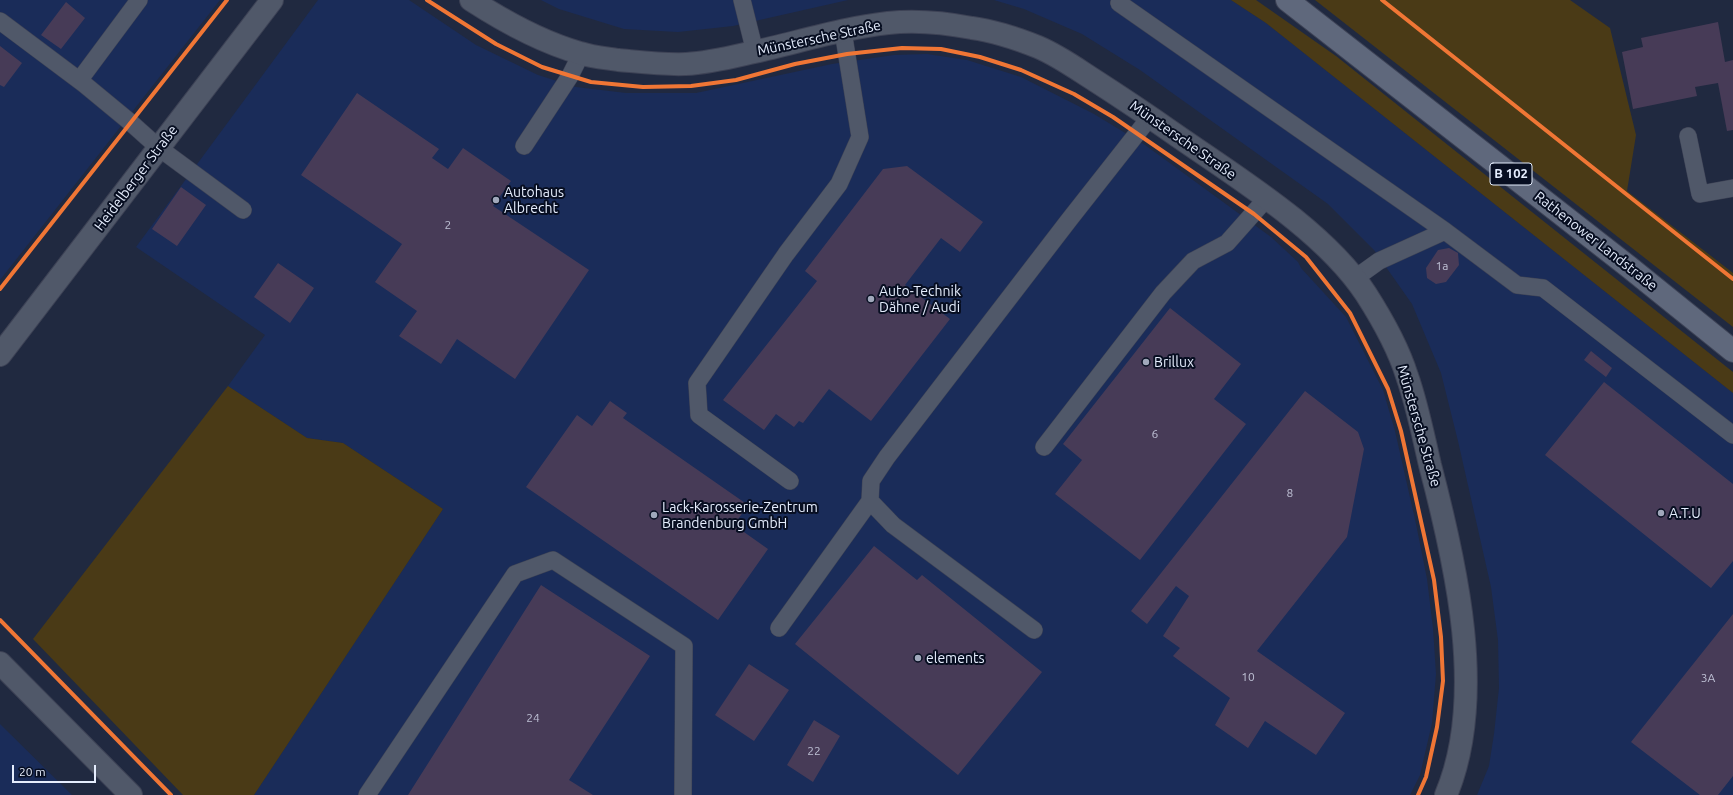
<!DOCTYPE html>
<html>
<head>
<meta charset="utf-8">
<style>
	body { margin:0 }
	#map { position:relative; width:1733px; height:795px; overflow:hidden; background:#202940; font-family:Ubuntu,sans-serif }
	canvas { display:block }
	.scale { position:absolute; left:12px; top:765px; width:84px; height:18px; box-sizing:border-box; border:2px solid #e5edfd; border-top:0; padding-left:5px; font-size:12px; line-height:14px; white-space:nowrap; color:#e5edfd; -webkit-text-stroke:3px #070e21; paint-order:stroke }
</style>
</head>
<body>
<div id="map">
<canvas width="1733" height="795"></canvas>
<div class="scale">20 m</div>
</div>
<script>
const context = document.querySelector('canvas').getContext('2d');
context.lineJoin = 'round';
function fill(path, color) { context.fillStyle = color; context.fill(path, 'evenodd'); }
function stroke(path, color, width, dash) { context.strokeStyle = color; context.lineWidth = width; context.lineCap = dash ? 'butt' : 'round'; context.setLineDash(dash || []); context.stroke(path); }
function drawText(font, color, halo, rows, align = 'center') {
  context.font = font + ' Ubuntu,sans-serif'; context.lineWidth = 4; context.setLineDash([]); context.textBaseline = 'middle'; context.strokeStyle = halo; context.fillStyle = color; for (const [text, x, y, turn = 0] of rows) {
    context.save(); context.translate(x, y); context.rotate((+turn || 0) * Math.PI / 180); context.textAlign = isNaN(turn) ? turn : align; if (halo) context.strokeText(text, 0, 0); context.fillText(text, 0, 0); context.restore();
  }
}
fill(new Path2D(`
	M0,0h220l-220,280z
	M318,0h91l67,45 62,30 38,12 50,6h70l136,-29 62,-9 33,-1 40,6 54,17 73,37 51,31 126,92 27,25 3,6 45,49 37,73 12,41 21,93 11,55 6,49 3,46 -4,49 -12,52 -10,20h-1156l189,-286 -100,-66 -36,-5 -79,-52 37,-51 -129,-88z
	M541,0h307l-115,26 -55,6 -54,-3 -65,-20z
	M994,0h237l35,23 467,370v402h-256l12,-29 5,-32 5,-46 -1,-48 -7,-53 -33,-146 -17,-68 -29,-69 -38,-54 -46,-46 -188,-134 -58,-36 -58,-25z
	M0,724l72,71h-72z`), '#1a2c59');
fill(new Path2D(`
	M1231,0h25l80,56 397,316v21l-467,-370z
	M1315,0h255l40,28 26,107 -9,56 106,82v54z
	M228,386l79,52 36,5 100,66 -189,286h-71l-150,-156z`), '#4a3a16');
fill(new Path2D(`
	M66,2l19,16 -24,31 -20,-14z
	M1718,22l7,40 8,-2v70l-6,1 -9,-48 -23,4 2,9 -64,13 -11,-57 21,-5 -2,-9z
	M0,46l22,17 -18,24 -4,-2z
	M357,93l82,56 -7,9 16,11 15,-21 48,33 -18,25 96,64 -74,109 -58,-40 -16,25 -42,-28 18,-25 -42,-29 27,-38 -101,-69z
	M907,166l76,56 -23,30 -19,-14 -36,47 45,34 -79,102 -42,-32 -26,34 -4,-2 -5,6 -18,-13 -12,16 -41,-30 94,-119 -12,-10 78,-102z
	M181,187l25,18 -29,41 -25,-17z
	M1449,248l9,5 1,12 -13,17 -10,2 -9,-6 -1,-10 12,-18z
	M278,263l36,25 -24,35 -36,-26z
	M1170,308l71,56 -27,35 32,25 -106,136 -85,-66 27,-34 -19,-16z
	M1591,351l21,17 -6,9 -22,-17z
	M1604,382l129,102v77l-22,27 -166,-133z
	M1305,391l53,41 6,17 -17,88 -90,114 88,62 -29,42 -51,-34 -17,27 -33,-23 15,-27 -57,-42 7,-8 -17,-12 26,-40 -13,-10 -29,38 -16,-13z
	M610,401l17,12 -4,5 125,87 -14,20 34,24 -50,71 -192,-133 51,-72 15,11z
	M874,546l43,34 5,-5 120,97 -84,103 -163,-131z
	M541,585l109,71 -81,124 24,15h-185z
	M1733,614v162l-15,19h-18l-69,-53z
	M749,664l40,26 -35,51 -39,-26z
	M814,720l26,16 -27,46 -26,-17z`), '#473b57');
const service = new Path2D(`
	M139,0l-58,78 3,6 46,38 29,26 84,62
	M742,0l13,52
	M1119,3l326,228
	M0,21l84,63
	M1688,136l12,58 33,-6
	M524,146l46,-70 11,-22
	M1354,279l25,-18 66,-30 72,54 26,3 190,147
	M1044,447l119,-154 30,-32 34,-18 39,-44
	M790,481l-91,-66 -2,-32 89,-129 53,-70 21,-47 -17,-106
	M779,628l91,-127
	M1034,630l-141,-105 -23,-24 1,-20 16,-24 182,-237 81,-103
	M367,795l148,-221 38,-14 131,86 -1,149`);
const minor = new Path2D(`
	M471,0c34,22 70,42 109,53 12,4 25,5 38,7 22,2 45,5 68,4 23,-1 46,-7 68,-12 45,-10 89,-24 134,-29 27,-3 58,0 84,5 22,3 46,11 66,19 19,8 36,20 53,31 28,18 55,36 82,55 63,44 151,97 193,161 16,25 32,53 41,82 10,28 16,59 23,89 26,99 57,232 16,330
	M0,663l131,132`);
const tertiary = new Path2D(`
	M0,355l272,-355`);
const primary = new Path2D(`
	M1287,0l342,267 104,84`);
stroke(service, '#3d4255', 18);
stroke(minor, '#3d4255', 24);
stroke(tertiary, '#3d4255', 24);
stroke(primary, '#3d4255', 24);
stroke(service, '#505869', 17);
stroke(minor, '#505869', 22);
stroke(tertiary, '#505869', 22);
stroke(primary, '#5f687c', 22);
stroke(new Path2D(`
	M427,0l69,44 46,23 49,15 52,5 48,-1 45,-6 59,-16 52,-10 55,-6 39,1 39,8 41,13 53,24 39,23 141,97 52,43 44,56 38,76 13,42 33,149 7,57 2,44 -6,46 -11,50 -8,18
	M1382,0l351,279
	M0,289l227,-289
	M0,620l171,175`), '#f07635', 4);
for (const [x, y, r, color] of [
	[496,200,4,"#a0a8bb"],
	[871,299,4,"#a0a8bb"],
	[1146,362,4,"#a0a8bb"],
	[1661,513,4,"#a0a8bb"],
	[654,515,4,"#a0a8bb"],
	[918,658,4,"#a0a8bb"]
]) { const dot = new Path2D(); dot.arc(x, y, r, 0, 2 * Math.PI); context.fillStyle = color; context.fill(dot); stroke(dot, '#070e21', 1.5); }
drawText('12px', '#bec0d4', null, [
	["2",448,225],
	["1a",1442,266],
	["6",1155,434],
	["8",1290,493],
	["10",1248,677],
	["3A",1708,678],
	["24",533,718],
	["22",814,751]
]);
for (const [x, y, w] of [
	[1511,174,42]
]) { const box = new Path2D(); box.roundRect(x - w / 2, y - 11, w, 22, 3); context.fillStyle = '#070e21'; context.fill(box); stroke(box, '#e5edfd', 1); }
drawText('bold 13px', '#e5edfd', null, [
	["B 102",1511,174]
]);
drawText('14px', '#e5edfd', '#070e21', [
	["Münstersche Straße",819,38,-12],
	["Münstersche Straße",1183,140,35],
	["Heidelberger Straße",136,178,-53],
	["Rathenower Landstraße",1596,241,38],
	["Münstersche Straße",1419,426,74]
]);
drawText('14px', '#e5edfd', '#070e21', [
	["Autohaus",504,192],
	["Albrecht",504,208],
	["Auto-Technik",879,291],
	["Dähne / Audi",879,307],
	["Brillux",1154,362],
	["Lack-Karosserie-Zentrum",662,507],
	["Brandenburg GmbH",662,523],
	["A.T.U",1669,513],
	["elements",926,658]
], 'left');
</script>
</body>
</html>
